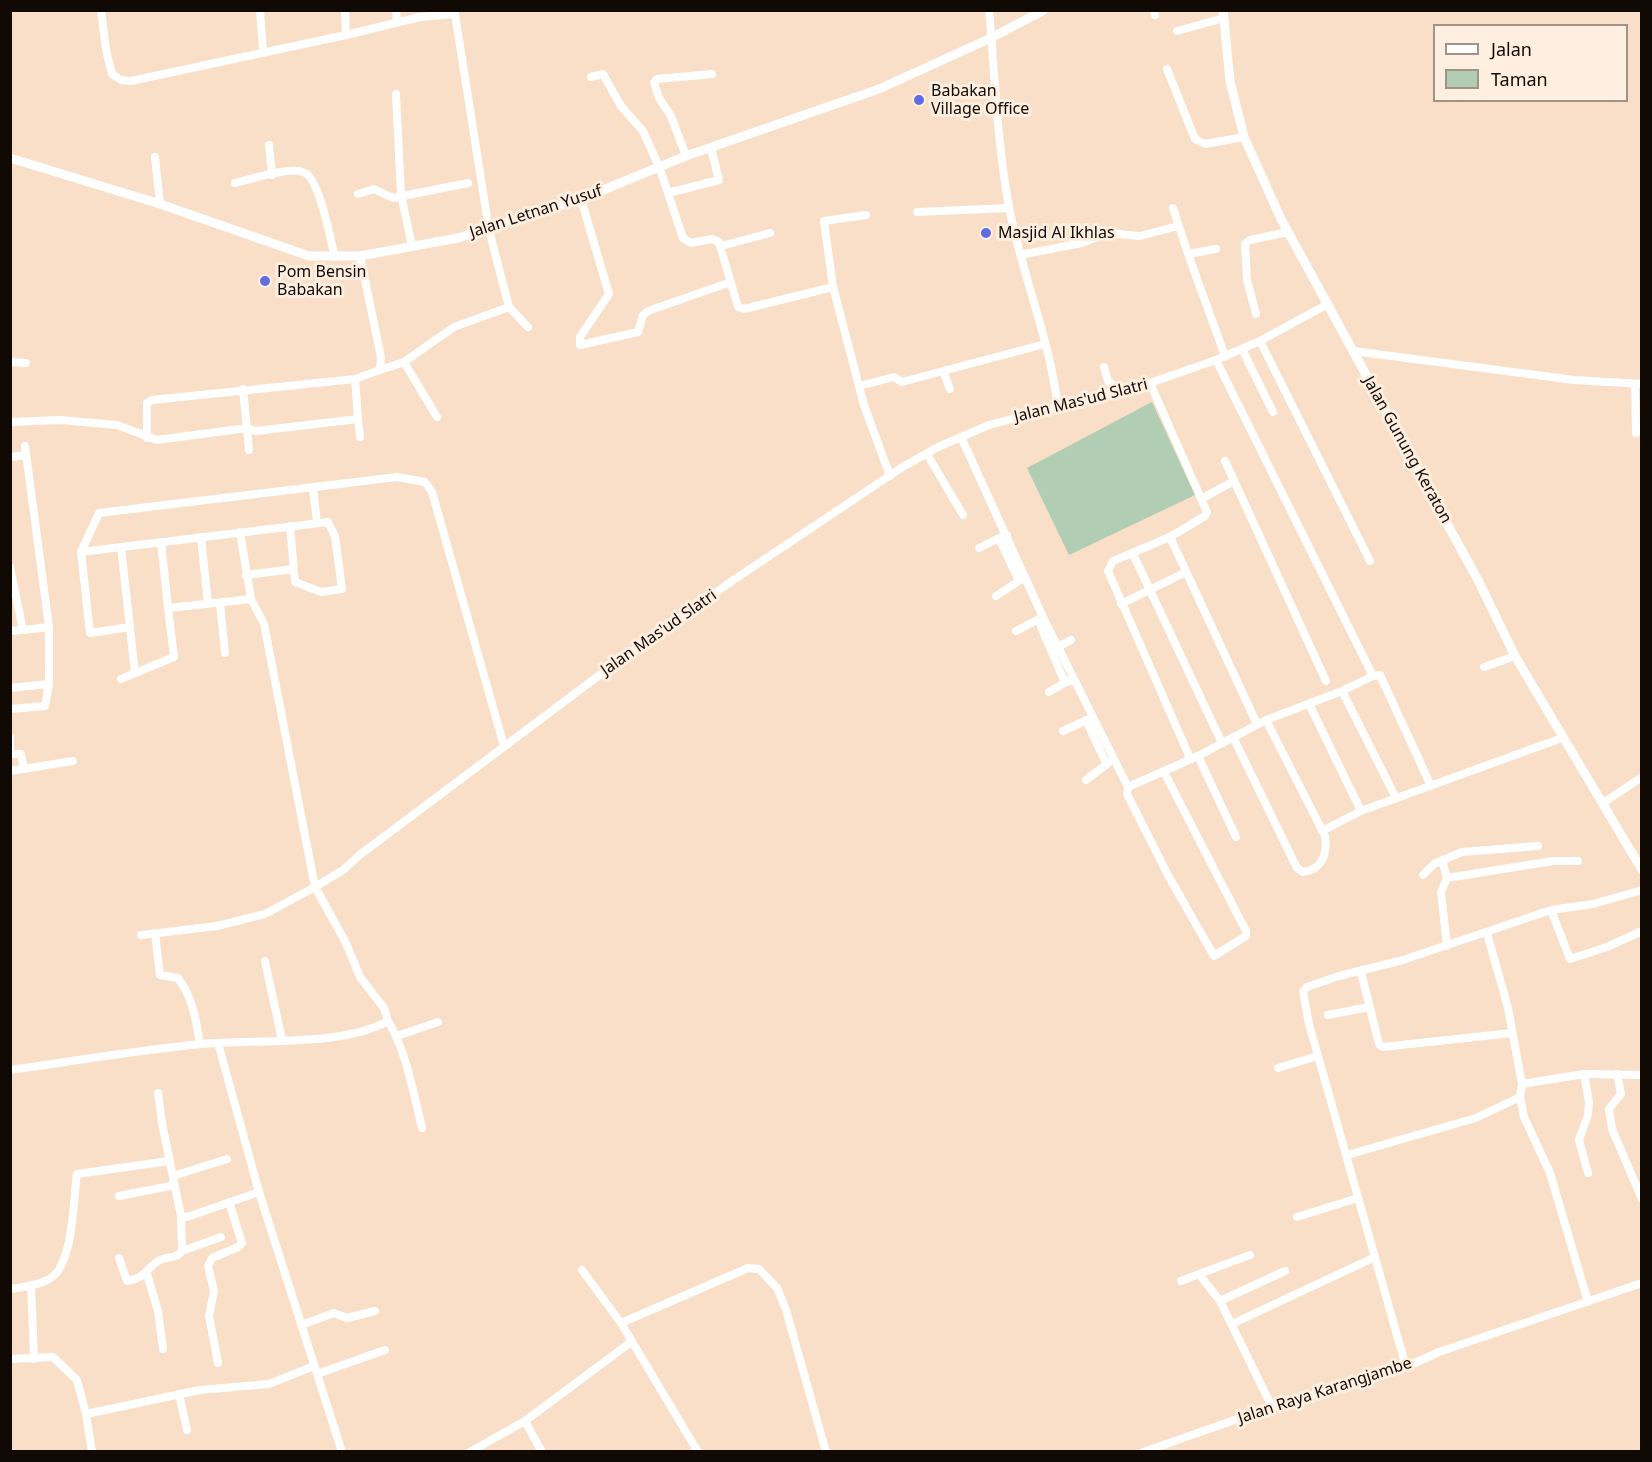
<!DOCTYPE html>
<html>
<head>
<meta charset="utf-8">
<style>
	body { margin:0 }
	#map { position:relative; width:1652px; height:1462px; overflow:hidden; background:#f9dfc7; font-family:"Noto Sans",sans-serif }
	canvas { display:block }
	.frame { position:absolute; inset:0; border:12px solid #110903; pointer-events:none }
	.legend { position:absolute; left:1433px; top:24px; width:195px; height:78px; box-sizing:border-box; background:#ffefe0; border:2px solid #a09388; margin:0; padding:8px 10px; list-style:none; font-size:18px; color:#110903 }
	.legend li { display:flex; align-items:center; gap:12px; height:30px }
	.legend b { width:30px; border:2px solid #a09388 }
</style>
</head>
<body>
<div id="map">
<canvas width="1652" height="1462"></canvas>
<div class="frame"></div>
<ul class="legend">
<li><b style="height:8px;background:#fff"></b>Jalan</li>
<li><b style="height:16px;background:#b1cdb3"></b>Taman</li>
</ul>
</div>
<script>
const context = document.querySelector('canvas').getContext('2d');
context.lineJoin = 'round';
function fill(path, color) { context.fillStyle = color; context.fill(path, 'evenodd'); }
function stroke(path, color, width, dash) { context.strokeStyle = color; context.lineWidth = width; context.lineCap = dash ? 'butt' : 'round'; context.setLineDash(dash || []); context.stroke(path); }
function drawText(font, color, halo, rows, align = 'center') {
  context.font = font + ' "Noto Sans",sans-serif'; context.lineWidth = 6; context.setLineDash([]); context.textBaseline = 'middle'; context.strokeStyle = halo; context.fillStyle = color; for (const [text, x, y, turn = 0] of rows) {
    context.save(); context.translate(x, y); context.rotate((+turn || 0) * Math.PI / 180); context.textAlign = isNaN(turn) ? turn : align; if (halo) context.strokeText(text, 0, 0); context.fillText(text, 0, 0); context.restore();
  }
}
fill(new Path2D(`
	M1152,402l43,93 -126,60 -42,-87z`), '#b1cdb3');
stroke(new Path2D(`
	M101,10l5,40 6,24 9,6 10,1 215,-46 74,-18 35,-3 34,216 20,77
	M260,10l3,41
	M345,10l1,25
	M396,10l1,12
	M989,10c6,66 8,132 20,197 13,68 41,132 49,201
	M1154,10l1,5
	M1177,31l47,-13
	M1167,69l28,70 10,5 39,-7
	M591,77l12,-3 18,32 22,25 17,38 23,69 8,5 21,-4 7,3 19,65 6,2 89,-22 31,118 26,71
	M396,94l5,101 11,51
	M269,145l3,30
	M686,156l-15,-40 -12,-18 -5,-15 3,-4 55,-5
	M155,157l5,47
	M235,183c16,-4 53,-16 68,-11 17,5 27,68 32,85
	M668,193l51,-13 -8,-32
	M358,194l16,-5 19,9 75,-15
	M581,199l28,95 -29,43v8l58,-13 5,-17 5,-4 83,-29
	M1173,208l15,46
	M917,212l92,-4
	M721,246l49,-13
	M1216,249l-28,5 37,102
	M1020,255l62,-12 25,-10 33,3 38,-10
	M833,287l-9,-66 42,-6
	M1256,314l-9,-34 -2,-36 5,-4 38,-8
	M1260,341l110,220
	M1242,349l31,63
	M1353,351l221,29 68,4
	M10,362l16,1
	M404,362l33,55
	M1104,367l4,14 13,10
	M380,370l24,-8 50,-35 55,-20 19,20
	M943,371l102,-27
	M1150,383l57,129 -2,4 -35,21 -57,24 -5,10 82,187
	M1635,384l1,49
	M859,386l35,-9 8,5 41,-11 7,18
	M243,389l6,61
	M358,419l2,18
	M10,422l50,-2 57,5 40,15 90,-12 9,3 102,-12 -3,-40
	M961,437l82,180 85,170
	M147,438v-35l5,-3 203,-21 25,-9 1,-13 -21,-101
	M927,454l36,61
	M10,457l16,-2
	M1225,461l101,220
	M313,489l4,34
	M1203,498l31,-17
	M1007,535l-8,3 20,43
	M201,537l7,67
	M1170,537l87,187
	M161,542l7,66
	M121,547l14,126
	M979,548l20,-10
	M81,552l247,-30 7,14 7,53 -21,3 -26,-10 -5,-56
	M1133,554l89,189
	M10,567l13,63 26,-3
	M246,575l48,-6
	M996,596l26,-17
	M220,603l5,50
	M1121,604l65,-32
	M1043,617l-4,2 2,8 22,51 3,4 8,-2
	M130,627l-40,6 -9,-81 18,-39 298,-36 28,5 7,10 72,254
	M10,631l13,-1
	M1016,631l23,-12
	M1058,647l13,-7
	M1484,667l31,-11
	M1373,676l7,-1 51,111
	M121,679l53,-22 -6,-49 83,-9
	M10,688l39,-4
	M1342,691l54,107
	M1049,692l17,-10
	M1309,704l52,107
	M10,709l35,-3 4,-22v-57l-24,-181
	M1086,720l19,41 2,3 6,-5
	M1063,731l26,-12
	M10,737v11
	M1233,737l64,131 6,4c19,-2 25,-19 22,-36l-59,-116
	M10,754h11l3,15
	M1198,756l38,81
	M10,771l63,-10
	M1164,772l82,159v5l-32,20 -45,-79 -42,-83 1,-7 70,-31 68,-36 76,-29 31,-15 -157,-316
	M1086,780l21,-16
	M1603,803l39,-26
	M1322,831l39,-20 201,-73
	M1442,860l5,18
	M1423,875l11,-11 28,-12 76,-6
	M1551,910l19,49 37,-12 35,-16
	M155,933l5,42 18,3c15,20 18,42 22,66
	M1487,933l21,75 14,76
	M141,935l76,-9 48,-12 50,-27 -51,-263 -13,-25 -11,-67
	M1447,946l-6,-54 6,-14 106,-17h25
	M265,961l17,79
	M1361,972l18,72 4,3 129,-14
	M1328,1015l41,-8
	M388,1021c19,32 25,71 34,107
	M397,1036l41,-14
	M218,1043l41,149 83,260
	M1278,1068l40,-12
	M10,1070c64,-9 128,-20 192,-26 53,-5 140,3 186,-23l-4,-13 -24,-31 -15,-36 -30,-54 28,-17 18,-16 240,-180 131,-93 169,-113 37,-21 51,-22 161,-42 66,-23 44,-19 68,-37
	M1584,1074l5,28 -1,13 -9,25 9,33
	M1617,1074l4,20 -12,15 3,20 30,70
	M158,1093l4,30 19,93 6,1 72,-25
	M1520,1097l4,20 26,56 38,129
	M1347,1155l129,-37 44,-21 2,-13 62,-10 58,1
	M173,1176l54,-17
	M119,1196l56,-11
	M181,1216l1,35
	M1297,1217l61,-19
	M119,1258l8,23c18,-2 20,-14 33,-21 8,-4 17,-1 22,-9l39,-14
	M582,1270l39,53 77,129
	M147,1274l11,37 5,38
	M1181,1281l18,-7
	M31,1285l3,74
	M10,1289c13,-2 30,-4 41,-11 23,-16 22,-79 26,-104l92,-13
	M1220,1301l-21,-27 51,-19
	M621,1323l127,-55 11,1 18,19 9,22 40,142
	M1232,1324l143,-67
	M301,1325l33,-12 13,5 28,-7
	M10,1359l43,-2 24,23 9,34
	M218,1363l-9,-47 5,-25 -6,-25 4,-8 26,-11 4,-4 -13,-41
	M1406,1367l-97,-343 -6,-33 4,-4 32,-11 64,-16 148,-50 42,-6 49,-14
	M317,1374l68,-24
	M179,1394l8,36
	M1272,1407l-52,-106 65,-30
	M525,1421l17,31
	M92,1452l-6,-38 114,-24 69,-6 45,-18
	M470,1452l55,-31 106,-79
	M1143,1452l129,-45 134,-40 33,-15 203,-69`), '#fff', 8);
stroke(new Path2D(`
	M1223,10l7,71 14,56 37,82 198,363 36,74 127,214
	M10,158l150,46 149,52h51l98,-18 123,-39 105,-43 193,-67 112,-51 53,-28`), '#fff', 9);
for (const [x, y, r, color] of [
	[919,100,6,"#606ce4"],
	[986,233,6,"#606ce4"],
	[265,281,6,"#606ce4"]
]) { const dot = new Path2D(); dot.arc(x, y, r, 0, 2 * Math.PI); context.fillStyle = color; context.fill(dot); stroke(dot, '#ffefe0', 2); }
drawText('16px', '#110903', '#ffefe0', [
	["Babakan",931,91],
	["Village Office",931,109],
	["Masjid Al Ikhlas",998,233],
	["Pom Bensin",277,272],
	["Babakan",277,290]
], 'left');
drawText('16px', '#110903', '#ffefe0', [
	["Jalan Letnan Yusuf",536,212,-18],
	["Jalan Mas'ud Slatri",1081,401,-14],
	["Jalan Gunung Keraton",1407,450,61],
	["Jalan Mas'ud Slatri",659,633,-35],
	["Jalan Raya Karangjambe",1325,1391,-18]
]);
</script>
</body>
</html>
